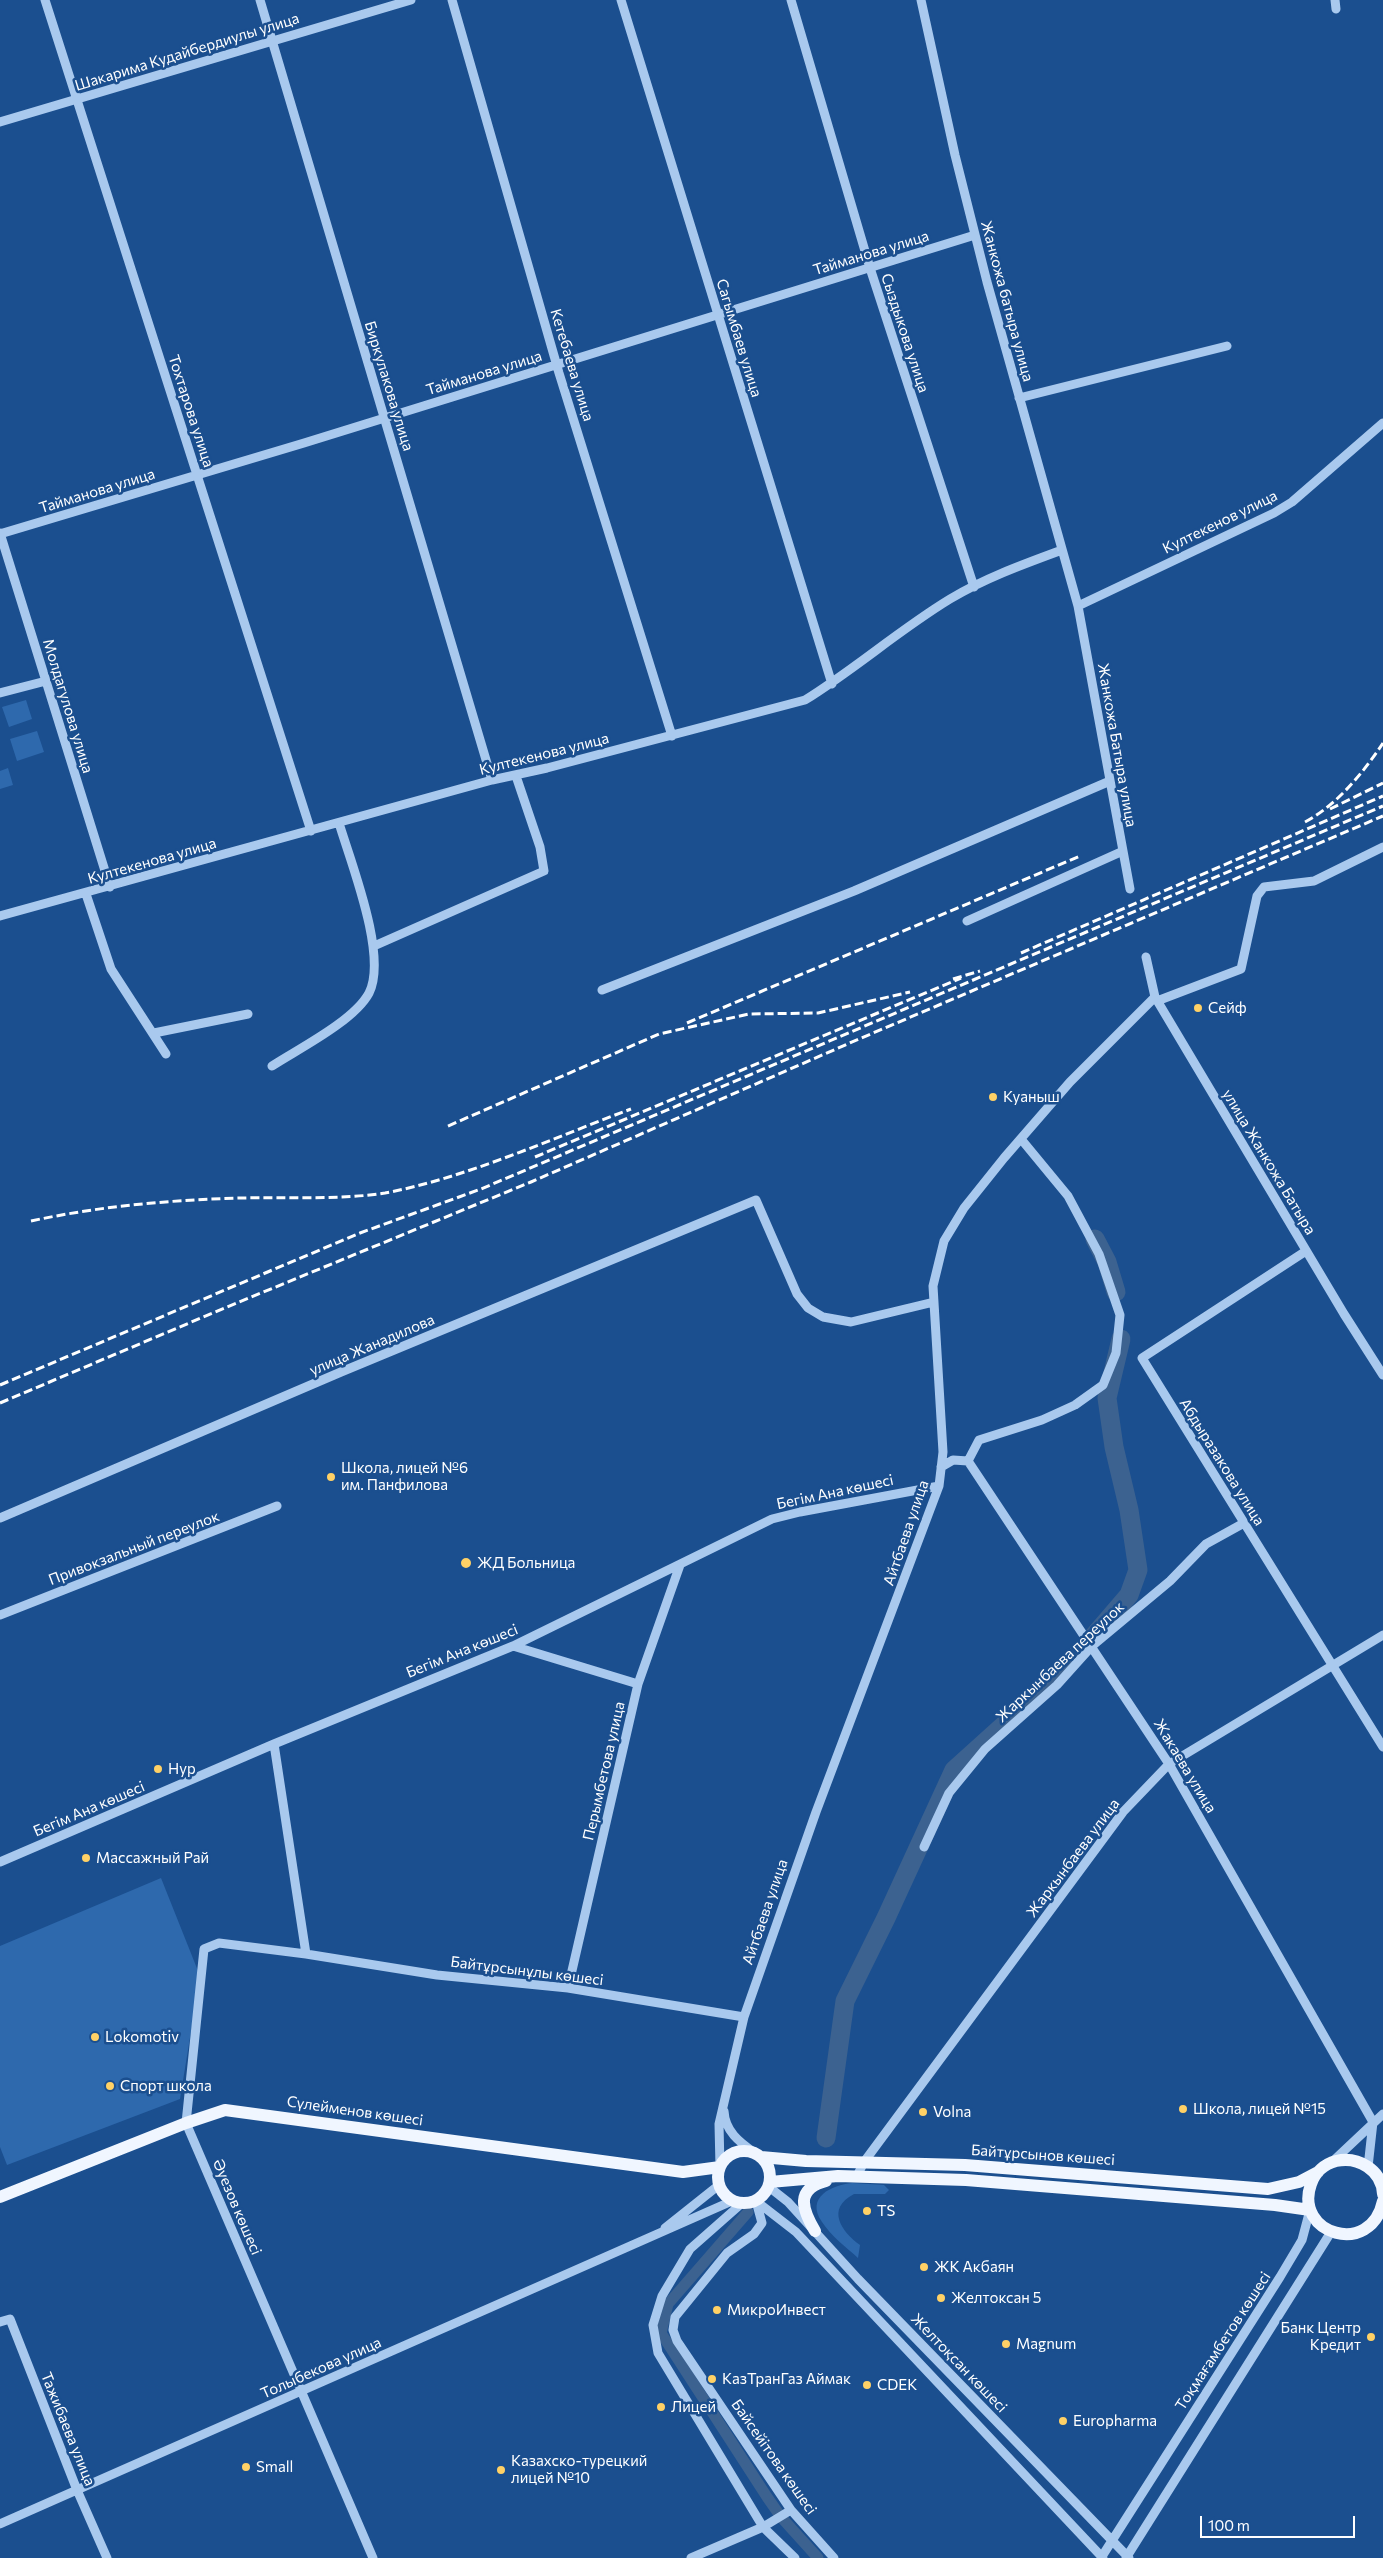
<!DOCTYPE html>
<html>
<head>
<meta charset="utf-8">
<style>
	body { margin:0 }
	#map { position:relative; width:1383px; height:2558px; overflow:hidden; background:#1b4f8f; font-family:Commissioner,sans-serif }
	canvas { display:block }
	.scale { position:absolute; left:1200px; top:2516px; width:155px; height:22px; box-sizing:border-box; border:2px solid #fff; border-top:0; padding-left:6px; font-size:15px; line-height:18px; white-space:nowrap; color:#fff; -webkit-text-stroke:4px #1b4f8f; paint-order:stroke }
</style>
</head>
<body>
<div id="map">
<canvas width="1383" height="2558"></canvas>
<div class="scale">100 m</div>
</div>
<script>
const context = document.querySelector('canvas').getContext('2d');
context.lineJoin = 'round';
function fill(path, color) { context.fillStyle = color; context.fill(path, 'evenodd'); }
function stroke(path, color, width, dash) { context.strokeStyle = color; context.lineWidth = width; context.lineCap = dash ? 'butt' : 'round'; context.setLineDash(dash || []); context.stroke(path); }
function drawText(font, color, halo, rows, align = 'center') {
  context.font = font + ' Commissioner,sans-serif'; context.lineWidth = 5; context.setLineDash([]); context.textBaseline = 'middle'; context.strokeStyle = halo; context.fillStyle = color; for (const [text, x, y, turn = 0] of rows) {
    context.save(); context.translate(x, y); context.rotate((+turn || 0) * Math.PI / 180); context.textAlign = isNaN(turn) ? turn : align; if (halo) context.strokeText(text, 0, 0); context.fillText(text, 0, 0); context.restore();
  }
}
fill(new Path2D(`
	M26,700l6,19 -23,8 -7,-20z
	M37,731l7,21 -27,9 -7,-22z
	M8,768l5,17 -13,4v-18z
	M161,1878l39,98 -20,123 -173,66 -7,-18v-201z
	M852,2183l32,2 5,5 -4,4h-31c-29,15 -12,38 6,51l-2,13c-12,-11 -27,-22 -36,-36 -17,-25 10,-37 30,-39z`), '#2e69ad');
stroke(new Path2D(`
	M748,2212l-80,92 -7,29 106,164 14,20 37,41`), '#3c6290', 11);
stroke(new Path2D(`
	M1095,1239l12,23 9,30
	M826,2138l19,-137 41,-83 68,-148 92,-83 35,-36 48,-56 9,-25 -9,-60 -15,-63 -7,-49 14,-59`), '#3c6290', 19);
stroke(new Path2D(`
	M45,0l266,831
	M260,0l232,780
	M452,0l107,373 113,363
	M621,0l211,684
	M791,0l79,268 104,319
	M921,0l34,155 32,127 91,324 52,283
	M1335,0l1,9
	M0,122l411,-122
	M1019,398l208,-52
	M0,533l110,354
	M0,534l304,-91 671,-208
	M1078,606l196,-93 18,-11 91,-79
	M0,693l46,-12
	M86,894l25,75 55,85
	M0,916l492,-136 55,-12 258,-68c50,-31 94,-70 145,-101 35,-21 74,-35 112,-49
	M967,921l156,-70
	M374,946l170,-75 -4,-24 -24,-71
	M1146,957l9,40 189,317 39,61
	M602,990l252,-99 256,-110
	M1157,1001l84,-32 16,-73 7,-9 50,-6 69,-34
	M154,1033l94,-19
	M272,1066c26,-17 82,-45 97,-73 19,-37 -18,-130 -30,-170
	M1306,1251l-164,107 241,389
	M968,1461l11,-21 63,-20 33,-15 28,-20 13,-32 4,-38 -21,-61 -31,-58 -47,-57
	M941,1467l12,-7 15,1 201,303 204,358
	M0,1518l341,-146 415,-172 41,94 11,14 15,9 28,5 83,-20
	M0,1615l277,-109
	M513,1646l125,38
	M274,1744l32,210
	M924,1847l25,-54 36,-44 72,-64 35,-39 78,-65 36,-37 38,-21
	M0,1862l274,-118 239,-98 259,-127 28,-7 139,-26
	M568,1988l70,-304 42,-119
	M724,2111c1,20 15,31 31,42
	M1332,2162l51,-48
	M720,2167l-1,-43 25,-107 72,-205 123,-326 4,-34 -10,-166 11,-45 20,-33 40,-50 66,-76 85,-85
	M1368,2167l5,-45
	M857,2176l7,-14 259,-350 46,-48 214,-129
	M769,2187l19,15 70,77 271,279
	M756,2201l40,31 307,326
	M756,2201l6,22 -8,11 -27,19 -52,64 -2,13 4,11 114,169 43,48
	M741,2204l-51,45 -28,47 -9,29 5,28 105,174 32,31
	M665,2228l54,-43
	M0,2322l10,-3 67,171 30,68
	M0,2524l732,-323
	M373,2558l-187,-435 18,-174 15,-6 87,11 131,21 131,13 176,29
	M691,2558l72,-31 28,-17
	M1101,2558l179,-281 22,-37 8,-30
	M1126,2558l205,-326`), '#a9c9ee', 9);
stroke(new Path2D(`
	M718 2177a26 26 0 1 1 52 0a26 26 0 1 1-52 0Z
	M761,2157l45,4 159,4 303,24 31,-7 19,-10
	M770,2182l68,-6 128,4 309,25 35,5
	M1383,2194c-1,-24 -25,-38 -47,-33 -11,3 -21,11 -25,23 -18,50 60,74 72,17
	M0,2197l186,-74 39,-13 458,62 37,-5
	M815,2231c-13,-22 -20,-42 11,-50`), '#f0f6ff', 12);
stroke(new Path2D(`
	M1330,809l53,-26
	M1305,822c32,-17 58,-49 78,-79
	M1021,953l362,-157
	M953,979l27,-8
	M687,1023l393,-167
	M448,1126l211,-92 90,-20 69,-1 92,-21
	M535,1157l426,-179
	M31,1221c70,-15 139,-21 210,-23 45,-1 100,2 144,-5 81,-15 168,-55 246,-84
	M0,1385l360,-152 121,-44 902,-383
	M0,1403l227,-96 304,-125 328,-143 524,-223`), '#fff', 3, [9, 4]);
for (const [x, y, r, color] of [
	[1198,1008,5,"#ffd166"],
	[993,1097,5,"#ffd166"],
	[331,1477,5,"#ffd166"],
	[466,1563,6,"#ffd166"],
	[158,1769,5,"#ffd166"],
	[86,1858,5,"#ffd166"],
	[95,2037,5,"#ffd166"],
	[110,2086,5,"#ffd166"],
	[1183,2109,5,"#ffd166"],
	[923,2112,5,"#ffd166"],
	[867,2211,5,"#ffd166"],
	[924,2267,5,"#ffd166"],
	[941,2298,5,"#ffd166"],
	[717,2310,5,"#ffd166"],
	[1371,2337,5,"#ffd166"],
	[1006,2344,5,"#ffd166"],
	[712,2379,5,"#ffd166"],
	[867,2385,5,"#ffd166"],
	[661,2407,5,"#ffd166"],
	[1063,2421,5,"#ffd166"],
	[246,2467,5,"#ffd166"],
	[501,2470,5,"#ffd166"]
]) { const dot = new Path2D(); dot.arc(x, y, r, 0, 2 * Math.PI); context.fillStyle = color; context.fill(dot); stroke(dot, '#1b4f8f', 2); }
drawText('15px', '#fff', '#1b4f8f', [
	["Шакарима Кудайбердиулы улица",187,52,-17],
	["Тайманова улица",871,253,-17],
	["Жанкожа батыра улица",1007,301,75],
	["Сыздыкова улица",905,333,72],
	["Сагымбаев улица",739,338,73],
	["Кетебаева улица",572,365,73],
	["Тайманова улица",484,373,-17],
	["Биркулакова улица",389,386,73],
	["Тохтарова улица",191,411,72],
	["Тайманова улица",97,491,-17],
	["Култекенов улица",1220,522,-26],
	["Молдагулова улица",68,706,73],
	["Жанкожа Батыра улица",1117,745,80],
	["Култекенова улица",544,754,-14],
	["Култекенова улица",152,861,-16],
	["улица Жанкожа Батыра",1269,1162,59],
	["улица Жанадилова",372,1345,-23],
	["Абдыразакова улица",1222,1462,58],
	["Бегім Ана көшесі",835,1492,-12],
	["Айтбаева улица",906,1533,-71],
	["Привокзальный переулок",134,1548,-21],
	["Бегім Ана көшесі",462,1651,-22],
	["Жаркынбаева переулок",1060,1662,-43],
	["Жакаева улица",1185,1766,59],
	["Перымбетова улица",604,1771,-77],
	["Бегім Ана көшесі",89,1809,-23],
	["Жаркынбаева улица",1073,1858,-53],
	["Айтбаева улица",765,1912,-71],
	["Байтұрсынұлы көшесі",527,1971,7],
	["Сүлейменов көшесі",355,2111,8],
	["Байтұрсынов көшесі",1043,2155,4],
	["Әуезов көшесі",237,2207,67],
	["Тоқмағамбетов көшесі",1223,2341,-57],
	["Желтоқсан көшесі",959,2363,46],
	["Толыбекова улица",321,2368,-24],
	["Тажибаева улица",68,2429,68],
	["Байсейітова көшесі",774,2457,55]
]);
drawText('15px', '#fff', '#1b4f8f', [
	["Сейф",1208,1008],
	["Куаныш",1003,1097],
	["Школа, лицей №6",341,1468],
	["им. Панфилова",341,1485],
	["ЖД Больница",477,1563],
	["Нур",168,1769],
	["Массажный Рай",96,1858],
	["Lokomotiv",105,2037],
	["Спорт школа",120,2086],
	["Школа, лицей №15",1193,2109],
	["Volna",933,2112],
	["TS",877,2211],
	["ЖК Акбаян",934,2267],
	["Желтоксан 5",951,2298],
	["МикроИнвест",727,2310],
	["Банк Центр",1361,2328,"right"],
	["Кредит",1361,2345,"right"],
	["Magnum",1016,2344],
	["КазТранГаз Аймак",722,2379],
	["CDEK",877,2385],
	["Лицей",671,2407],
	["Europharma",1073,2421],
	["Казахско-турецкий",511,2461],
	["лицей №10",511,2478],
	["Small",256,2467]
], 'left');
</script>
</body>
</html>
